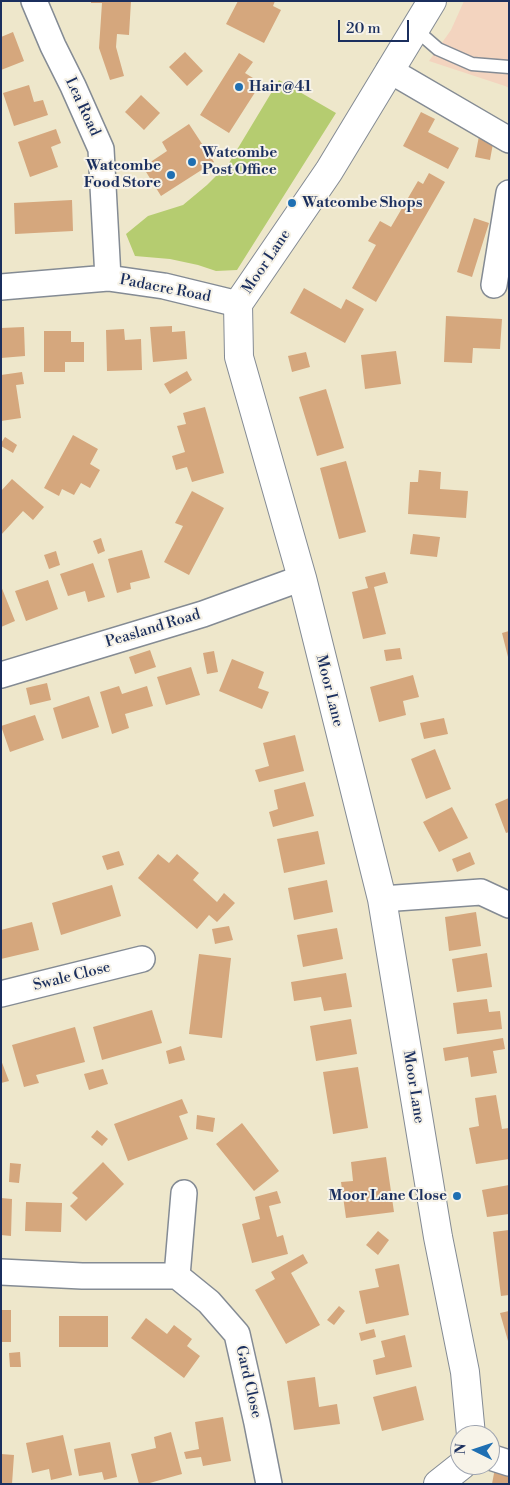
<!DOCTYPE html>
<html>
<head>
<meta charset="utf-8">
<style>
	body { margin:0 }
	#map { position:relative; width:510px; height:1485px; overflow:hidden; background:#eee7cb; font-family:"Libre Bodoni",serif }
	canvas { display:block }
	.frame { position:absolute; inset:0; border:2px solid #1b2f5e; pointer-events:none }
	.north { position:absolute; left:450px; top:1425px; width:50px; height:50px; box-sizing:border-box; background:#f7f3e8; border:1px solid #9fa5b1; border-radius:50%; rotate:274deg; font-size:14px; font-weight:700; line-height:20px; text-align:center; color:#1b2f5e }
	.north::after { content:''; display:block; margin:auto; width:18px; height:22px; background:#1f6fb2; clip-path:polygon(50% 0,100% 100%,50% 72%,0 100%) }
	.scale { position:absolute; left:338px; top:20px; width:71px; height:22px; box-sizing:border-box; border:2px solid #1b2f5e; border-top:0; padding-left:6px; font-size:15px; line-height:18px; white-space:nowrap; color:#1b2f5e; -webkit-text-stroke:4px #f7f3e8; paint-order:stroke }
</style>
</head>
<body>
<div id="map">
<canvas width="510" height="1485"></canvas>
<div class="frame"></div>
<div class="north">N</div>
<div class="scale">20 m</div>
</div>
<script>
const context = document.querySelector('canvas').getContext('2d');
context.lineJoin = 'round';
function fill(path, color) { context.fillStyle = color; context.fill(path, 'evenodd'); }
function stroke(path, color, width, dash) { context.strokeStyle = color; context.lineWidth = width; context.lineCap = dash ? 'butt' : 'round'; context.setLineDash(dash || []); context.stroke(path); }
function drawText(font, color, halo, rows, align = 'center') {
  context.font = font + ' "Libre Bodoni",serif'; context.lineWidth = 4; context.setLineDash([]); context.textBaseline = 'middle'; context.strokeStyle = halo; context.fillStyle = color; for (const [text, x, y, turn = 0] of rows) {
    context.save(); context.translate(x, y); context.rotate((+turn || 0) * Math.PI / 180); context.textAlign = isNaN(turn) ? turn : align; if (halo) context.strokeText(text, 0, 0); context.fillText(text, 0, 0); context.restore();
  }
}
fill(new Path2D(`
	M464,1h45v87l-4,-2 -76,-25 22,-31z`), '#f3d4bf');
fill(new Path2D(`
	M279,80l57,33 -99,157 -21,1 -18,-6 -28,-6 -35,-3 -9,-22 22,-18 35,-11 24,-20 22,-22z`), '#b5cc70');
fill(new Path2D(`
	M91,1h40l-2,34 -12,-1 -1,13 8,29 -14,4 -11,-32 3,-45h-11z
	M238,1h37l-2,5 8,4 -17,33 -38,-19z
	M13,32l11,29 -23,9v-33z
	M185,52l18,19 -16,15 -18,-19z
	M239,53l14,9 -8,11 16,10 -32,50 -29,-18z
	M29,85l5,17 9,-2 5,15 -34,11 -11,-33z
	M141,95l19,18 -16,17 -19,-18z
	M421,112l14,7 -7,13 31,16 -11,21 -45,-23z
	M189,124l25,38 -53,34 -18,-29 24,-16 -5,-9z
	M56,129l5,14 -10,4 7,20 -28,10 -12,-35z
	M479,136l15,2 -4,22 -15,-3z
	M429,173l16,9 -69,120 -24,-14 24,-43 -8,-4 12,-20 11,6 27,-46 5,3z
	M72,200l1,31 -58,3 -1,-31z
	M474,218l15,5 -17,54 -15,-5z
	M304,288l37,21 5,-10 18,10 -19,34 -55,-30z
	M446,316l56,3 -2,30 -27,-1 -1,15 -28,-1z
	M172,326v6l13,-1 2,28 -34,3 -3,-35z
	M24,327l1,29 -24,2v-30z
	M124,329l1,11 16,-1 1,31 -35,1 -1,-41z
	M44,331h27v11h13v20h-19v10h-21z
	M396,351l5,33 -36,5 -4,-34z
	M306,352l4,15 -18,5 -4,-16z
	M187,371l5,9 -22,14 -6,-10z
	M22,372l2,12 -8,1 5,33 -20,3v-46z
	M326,389l18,59 -27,8 -18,-59z
	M205,407l19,66 -32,9 -5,-15 -11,3 -4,-14 13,-4 -8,-26 9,-2 -3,-11z
	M73,435l25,14 -8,15 10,6 -10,18 -9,-5 -7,12 -12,-6 -3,7 -15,-8z
	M5,437l12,8 -4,8 -12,-7v-3z
	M346,461l20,71 -27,7 -19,-71z
	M419,470l22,2 -1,17 28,2 -2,27 -58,-4 2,-32h8z
	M12,479l32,28 -11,13 -10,-9 -22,24v-44z
	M192,491l32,17 -35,67 -25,-13 19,-36 -8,-3z
	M413,534l27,3 -3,20 -27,-3z
	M101,538l4,13 -7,3 -5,-13z
	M142,550l8,28 -20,5 1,6 -14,4 -9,-34z
	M56,551l4,14 -11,4 -5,-14z
	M93,563l12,34 -17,5 -3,-11 -17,5 -8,-22z
	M385,572l3,11 -14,4 12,47 -23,5 -11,-47 16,-4 -3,-11z
	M48,580l10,29 -32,12 -11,-30z
	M1,586l14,35 -14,6z
	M509,631v26h-1l-6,-24z
	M400,648l2,11 -16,2 -2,-11z
	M150,650l6,17 -21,7 -6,-17z
	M214,651l4,21 -11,2 -4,-21z
	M232,659l32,13 -6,16 11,4 -7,17 -43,-18z
	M191,667l9,28 -34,10 -9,-28z
	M413,675l6,22 -16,4 3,14 -27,7 -9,-35z
	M47,683l4,17 -21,5 -4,-17z
	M119,686l3,8 25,-8 6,20 -28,8 4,14 -17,6 -12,-42z
	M89,696l10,31 -37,12 -9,-31z
	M35,715l9,25 -34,12 -9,-26z
	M444,718l4,16 -24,5 -4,-16z
	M295,735l9,36 -45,11 -4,-12 14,-4 -6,-23z
	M435,749l16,40 -25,10 -15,-40z
	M305,782l9,34 -41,11 -4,-15 9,-3 -4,-19z
	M509,798v34l-3,1 -11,-29z
	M452,807l16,31 -29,14 -16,-30z
	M318,831l7,33 -41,9 -7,-34z
	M119,851l5,14 -17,5 -5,-14z
	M470,852l5,12 -18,8 -5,-13z
	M158,854l11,9 8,-9 22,19 -6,7 24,22 7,-9 11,10 -18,19 -8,-7 -12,14 -59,-51z
	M327,880l6,32 -39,8 -6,-32z
	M112,885l9,31 -60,19 -9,-32z
	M476,912l5,34 -32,5 -4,-34z
	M32,922l7,28 -38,9v-29z
	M229,926l4,14 -18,4 -3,-15z
	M337,928l6,31 -40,8 -6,-32z
	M487,953l5,34 -35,5 -5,-33z
	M199,954l32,4 -9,80 -33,-4z
	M346,973l6,34 -28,4 -3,-14 -27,4 -3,-19z
	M487,999l2,13 11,-1 2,18 -45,5 -4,-31z
	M152,1010l10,33 -60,17 -9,-33z
	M351,1019l6,35 -41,7 -6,-35z
	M75,1027l10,35 -49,13 3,8 -15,4 -12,-42z
	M503,1038l2,11 -12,2 4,22 -26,4 -3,-20 -23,4 -2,-13z
	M181,1046l4,14 -16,4 -3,-13z
	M1,1060l8,21 -8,2z
	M358,1067l10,61 -35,6 -10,-62z
	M103,1069l5,15 -19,6 -5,-16z
	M496,1095l6,34 7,-1v31l-33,5 -7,-36 10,-2 -4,-28z
	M182,1099l6,14 -9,3 9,23 -60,22 -14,-37z
	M197,1115l18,3 -2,14 -17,-3z
	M242,1123l37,48 -25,20 -38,-47z
	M97,1130l11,9 -6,7 -11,-9z
	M386,1157l8,55 -48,6 -5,-36 12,-1 -2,-19z
	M103,1162l21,22 -38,37 -16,-15 8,-8 -6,-5z
	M10,1163l11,1 -2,19 -10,-1z
	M509,1185v29l-22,3 -5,-27z
	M277,1191l4,12 -12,3 8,31 6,-2 5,19 -36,9 -10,-39 18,-5 -5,-22z
	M1,1198l11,1 -1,37 -10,-1z
	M26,1202l36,1 -1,29 -36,-1z
	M509,1230v65l-8,1 -8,-64z
	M378,1231l11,9 -11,15 -12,-10z
	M303,1254l5,9 -17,10 29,52 -34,19 -31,-54 20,-11 -4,-7z
	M399,1264l10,51 -43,9 -7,-33 20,-4 -4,-18z
	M339,1306l6,5 -11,14 -7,-5z
	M1,1310h10v32h-10z
	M509,1311v30h-1l-8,-28z
	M59,1316h49v31h-49z
	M146,1318l21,16 7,-9 18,14 -5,7 13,10 -16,22 -53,-40z
	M374,1329l2,8 -15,4 -2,-8z
	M405,1335l7,32 -36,8 -3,-15 12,-3 -4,-16z
	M20,1352l1,15h-11l-1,-14z
	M315,1377l4,30 18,-3 3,20 -46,6 -7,-49z
	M416,1386l8,34 -42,11 -9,-34z
	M223,1417l8,44 -28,5 -2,-9 -15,2 -2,-7 15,-3 -4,-27z
	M171,1432l11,42 -36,10h-7l-8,-30 25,-6 -2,-11z
	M63,1435l9,40 -21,5 -2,-11 -17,4 -6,-30z
	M110,1442l7,35 -13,3 -2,-8 -23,4 -5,-27z
	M1,1454l13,1 -2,29h-11z
	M495,1468l14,3v13h-17z`), '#d5a77d');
const lane = new Path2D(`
	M415,29l23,20 34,15 37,3`);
const street = new Path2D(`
	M34,1l19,45 20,40 28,63 7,129
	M389,70l120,70
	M494,285l15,-92
	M1,287l107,-9 56,8 74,18
	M1,675l202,-61 99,-36
	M382,899l99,-7 28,13
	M1,994l141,-35
	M1,1272l81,4h95l32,26 28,32 20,89 12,61
	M177,1276l7,-83
	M490,1457l19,6`);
const secondary = new Path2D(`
	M432,1l-103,170 -91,133 1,53 63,221 80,321 56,338 27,135 6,63
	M438,1484l24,-19`);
stroke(lane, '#848b94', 15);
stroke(street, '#848b94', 28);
stroke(secondary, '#848b94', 30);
stroke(lane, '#fff', 12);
stroke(street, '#fff', 25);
stroke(secondary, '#fff', 28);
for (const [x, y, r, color] of [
	[239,87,5,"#1f6fb2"],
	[192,162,5,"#1f6fb2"],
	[171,175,5,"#1f6fb2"],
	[292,203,5,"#1f6fb2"],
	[457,1196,5,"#1f6fb2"]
]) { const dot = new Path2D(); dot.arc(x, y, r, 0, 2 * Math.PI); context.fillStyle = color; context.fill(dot); stroke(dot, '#f7f3e8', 2); }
drawText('bold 15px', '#1b2f5e', '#f7f3e8', [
	["Hair@41",249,87],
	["Watcombe",202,153],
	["Post Office",202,170],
	["Watcombe",161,166,"right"],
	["Food Store",161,183,"right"],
	["Watcombe Shops",302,203],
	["Moor Lane Close",447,1196,"right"]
], 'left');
drawText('15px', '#1b2f5e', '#f7f3e8', [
	["Lea Road",82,107,65],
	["Moor Lane",267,262,-56],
	["Padacre Road",165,289,11],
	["Peasland Road",153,629,-17],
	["Moor Lane",329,691,76],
	["Swale Close",72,977,-14],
	["Moor Lane",413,1087,81],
	["Gard Close",248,1382,77]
]);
</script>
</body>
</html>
